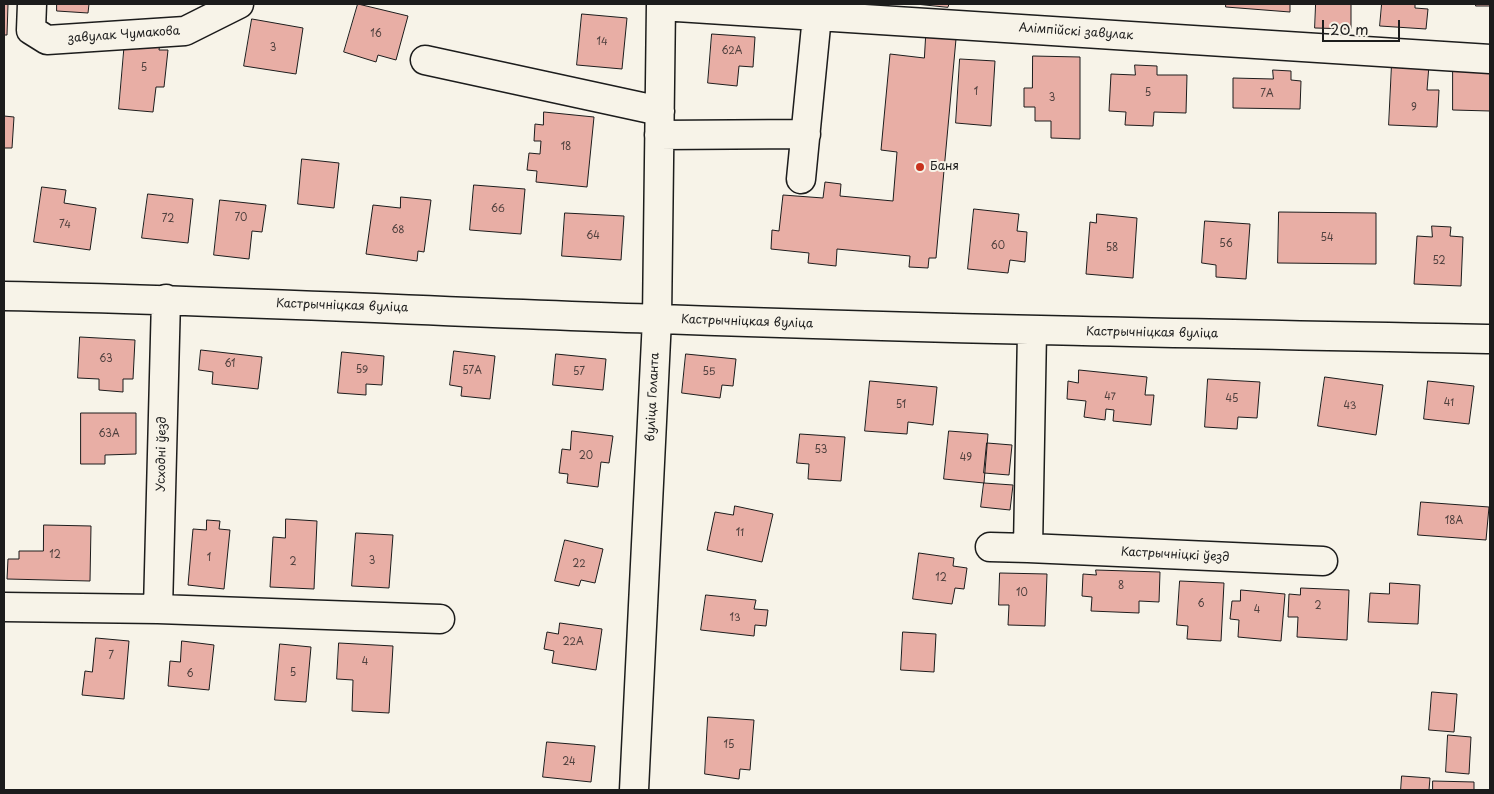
<!DOCTYPE html>
<html>
<head>
<meta charset="utf-8">
<style>
	body { margin:0 }
	#map { position:relative; width:1494px; height:794px; overflow:hidden; background:#f7f3e8; font-family:"Playpen Sans",sans-serif }
	canvas { display:block }
	.frame { position:absolute; inset:0; border:5px solid #1c1c1c; pointer-events:none }
	.scale { position:absolute; left:1322px; top:20px; width:78px; height:22px; box-sizing:border-box; border:2px solid #1c1c1c; border-top:0; padding-left:6px; font-size:15px; line-height:18px; white-space:nowrap; color:#1c1c1c; -webkit-text-stroke:4px #f7f3e8; paint-order:stroke }
</style>
</head>
<body>
<div id="map">
<canvas width="1494" height="794"></canvas>
<div class="frame"></div>
<div class="scale">20 m</div>
</div>
<script>
const context = document.querySelector('canvas').getContext('2d');
context.lineJoin = 'round';
function fill(path, color) { context.fillStyle = color; context.fill(path, 'evenodd'); }
function stroke(path, color, width, dash) { context.strokeStyle = color; context.lineWidth = width; context.lineCap = dash ? 'butt' : 'round'; context.setLineDash(dash || []); context.stroke(path); }
function drawText(font, color, halo, rows, align = 'center') {
  context.font = font + ' "Playpen Sans",sans-serif'; context.lineWidth = 4; context.setLineDash([]); context.textBaseline = 'middle'; context.strokeStyle = halo; context.fillStyle = color; for (const [text, x, y, turn = 0] of rows) {
    context.save(); context.translate(x, y); context.rotate((+turn || 0) * Math.PI / 180); context.textAlign = isNaN(turn) ? turn : align; if (halo) context.strokeText(text, 0, 0); context.fillText(text, 0, 0); context.restore();
  }
}
const building = new Path2D(`
	M4,4h4l-1,31h-3z
	M57,4h32l-1,9 -31,-2z
	M358,4l50,12 -12,44 -18,-5 -2,7 -32,-10z
	M842,4h42v5l-42,-3z
	M916,4h33l-1,3z
	M1226,4h64v8l-64,-5z
	M1316,4h35v25l-36,-1z
	M1382,4h33v4l13,1 -2,20 -46,-3z
	M1476,4h14v2h-14z
	M582,14l45,4 -5,51 -45,-4z
	M252,19l51,9 -7,46 -52,-8z
	M712,34l43,3 -2,30 -14,-1 -2,20 -29,-3z
	M926,37l30,2 -20,219h-7l-1,10 -19,-1 1,-11 -73,-7 -1,17 -28,-3 1,-10 -38,-4 1,-19 7,1 4,-36 40,3 2,-16 16,2 -1,12 53,5 4,-49 -16,-2 9,-96 34,4z
	M125,40l35,3 -1,7h9l-4,37h-8l-3,25 -34,-3z
	M1033,56l47,1v82l-29,-1v-17h-16v-14h-11v-19h8z
	M960,59l35,2 -4,65 -35,-3z
	M1392,63l37,2 -2,25h12l-2,37 -48,-2z
	M1135,65l22,1v9h30l-1,38 -32,-1 -1,14 -28,-1 1,-13 -17,-1 2,-37 24,1z
	M1273,70l18,1v9l10,1 -1,28 -67,-1v-30l40,1z
	M1453,70l37,1v40l-37,-1z
	M544,112l50,5 -7,70 -51,-5 1,-11 -10,-1 2,-17 11,1 1,-13h-7l1,-17 8,1z
	M4,116l10,1 -2,31h-8z
	M302,159l37,4 -5,45 -36,-4z
	M474,185l51,4 -4,45 -51,-4z
	M42,187l24,3 -2,13 32,5 -6,42 -56,-8z
	M148,194l45,5 -5,44 -46,-5z
	M401,197l30,3 -7,52 -6,-1 -1,10 -51,-7 7,-49 27,3z
	M220,200l46,5 -4,27 -10,-1 -3,28 -35,-4z
	M974,209l45,5 -2,17 10,1 -2,30 -15,-2 -2,13 -40,-4z
	M1279,212l97,1v51l-98,-1z
	M565,213l59,3 -3,44 -59,-4z
	M1097,214l40,4 -4,60 -47,-4 4,-52 6,1z
	M1205,221l45,3 -4,55 -30,-2v-12l-14,-2z
	M1432,226l19,1 -1,9 13,1 -2,49 -47,-2 3,-48 15,1z
	M80,337l55,3 -2,39h-10v13l-24,-2v-11l-21,-1z
	M201,350l61,7 -4,32 -46,-5 1,-12 -14,-2z
	M454,351l41,5 -5,43 -29,-3 1,-9 -12,-2z
	M342,352l42,4 -2,29 -16,-1v11l-28,-2z
	M556,354l50,5 -3,31 -50,-5z
	M686,354l50,5 -3,27 -11,-1 -2,13 -38,-5z
	M1079,370l68,7 -2,18h9l-3,30 -38,-4 1,-11 -8,-1 -1,11 -21,-3 2,-16 -19,-2 1,-18 10,2z
	M1325,377l58,8 -7,50 -58,-9z
	M1208,379l52,3 -3,36 -19,-1 -1,12 -32,-2z
	M870,381l67,6 -4,38 -25,-3 -1,12 -42,-3z
	M1428,381l46,5 -5,38 -45,-5z
	M81,413h55v41l-31,1v9h-24z
	M572,431l41,5 -4,27 -8,-1 -3,25 -31,-4 1,-9 -9,-1 3,-24 8,1z
	M949,431l39,3 -4,49 -40,-4z
	M800,434l45,3 -4,44 -33,-2 1,-15 -12,-1z
	M987,443l25,2 -3,30 -25,-2z
	M984,483l29,2 -3,25 -29,-3z
	M1421,502l68,5 -3,33 -68,-5z
	M735,506l38,8 -11,48 -55,-12 8,-38 18,3z
	M286,519l31,2 -3,68 -44,-2 3,-50 12,1z
	M207,520l13,1 -1,8 11,1 -6,59 -36,-4 5,-56 13,1z
	M44,525l47,1 -1,55 -83,-2 1,-20h11v-8h24z
	M356,533l37,2 -4,53 -37,-2z
	M565,540l38,9 -8,34 -14,-3 -2,6 -24,-5z
	M919,553l35,5 -1,8 14,2 -3,21 -9,-1 -3,16 -39,-5z
	M1096,570l64,2 -1,30 -20,-1v12l-48,-2 1,-14 -10,-1 1,-22 13,1z
	M1000,573l47,1 -2,52 -37,-1 1,-20h-10z
	M1180,581l44,2 -3,58 -34,-2 1,-13 -11,-1z
	M1390,583l30,2 -2,39 -50,-2 2,-29 19,1z
	M1301,588l48,2 -2,50 -50,-3 1,-20h-10l1,-23 11,1z
	M1241,590l44,4 -4,47 -43,-4 1,-17 -9,-1 2,-18h8z
	M706,595l50,5 -2,9 14,1 -2,16 -11,-1 -1,11 -53,-6z
	M560,623l42,6 -6,41 -44,-7 2,-12 -10,-2 3,-17 11,2z
	M903,632l33,2 -2,38 -33,-2z
	M96,638l33,3 -5,58 -42,-4 3,-24 7,1z
	M182,641l32,4 -5,45 -41,-4 2,-25 10,1z
	M339,643l54,3 -4,67 -37,-2 1,-31 -16,-1z
	M280,644l31,3 -5,55 -31,-2z
	M1432,692l25,2 -3,38 -25,-2z
	M708,717l46,3 -4,50 -10,-1 -1,10 -34,-5z
	M1448,735l23,2 -2,37 -23,-2z
	M547,742l48,4 -4,36 -48,-5z
	M1402,776l28,2 -1,12h-28z
	M1433,781l41,1v8h-41z`);
fill(building, '#e8aea5');
stroke(building, '#1c1c1c', 1);
const minor = new Path2D(`
	M32,4l-1,26 16,10 138,-9 54,-27
	M661,6l829,53
	M425,60l235,51
	M659,135l147,-1
	M801,179l16,-163
	M4,296c219,4 438,16 657,23 276,10 553,15 829,20
	M1032,331l-4,217 295,13
	M990,547l38,1
	M4,607l154,2 282,10
	M158,609l8,-310
	M634,790l23,-471 4,-315`);
stroke(minor, '#1c1c1c', 31);
stroke(minor, '#f7f3e8', 28);
for (const [x, y, r, color] of [
	[920,167,5,"#c8321e"]
]) { const dot = new Path2D(); dot.arc(x, y, r, 0, 2 * Math.PI); context.fillStyle = color; context.fill(dot); stroke(dot, '#f7f3e8', 2); }
drawText('10px', '#4f403e', null, [
	["16",376,34],
	["14",602,42],
	["3",273,48],
	["62А",732,51],
	["5",144,68],
	["1",976,92],
	["5",1148,93],
	["7А",1267,94],
	["3",1052,98],
	["9",1414,108],
	["18",566,147],
	["66",498,209],
	["70",241,218],
	["72",168,219],
	["74",65,225],
	["68",398,230],
	["64",593,236],
	["54",1327,238],
	["56",1226,244],
	["60",998,246],
	["58",1112,248],
	["52",1439,261],
	["63",106,359],
	["61",230,364],
	["59",362,370],
	["57А",472,371],
	["57",579,372],
	["55",709,372],
	["47",1110,397],
	["45",1232,399],
	["41",1449,403],
	["51",901,405],
	["43",1350,406],
	["63А",109,434],
	["53",821,450],
	["20",586,456],
	["49",966,458],
	["18А",1454,521],
	["11",740,533],
	["12",55,555],
	["1",209,558],
	["3",372,561],
	["2",293,562],
	["22",579,564],
	["12",941,578],
	["8",1121,586],
	["10",1022,593],
	["6",1201,604],
	["2",1318,606],
	["4",1257,610],
	["13",735,618],
	["22А",573,642],
	["7",111,656],
	["4",365,662],
	["5",293,673],
	["6",190,674],
	["15",729,745],
	["24",569,762]
]);
drawText('12px', '#1c1c1c', '#f7f3e8', [
	["Алімпійскі завулак",1076,32,4],
	["завулак Чумакова",124,35,-4],
	["Кастрычніцкая вуліца",342,306,2],
	["Кастрычніцкая вуліца",747,322,2],
	["Кастрычніцкая вуліца",1152,333,1],
	["вуліца Голанта",653,397,-87],
	["Усходні ўезд",162,454,-89],
	["Кастрычніцкі ўезд",1175,555,3]
]);
drawText('12px', '#1c1c1c', '#f7f3e8', [
	["Баня",930,167]
], 'left');
</script>
</body>
</html>
